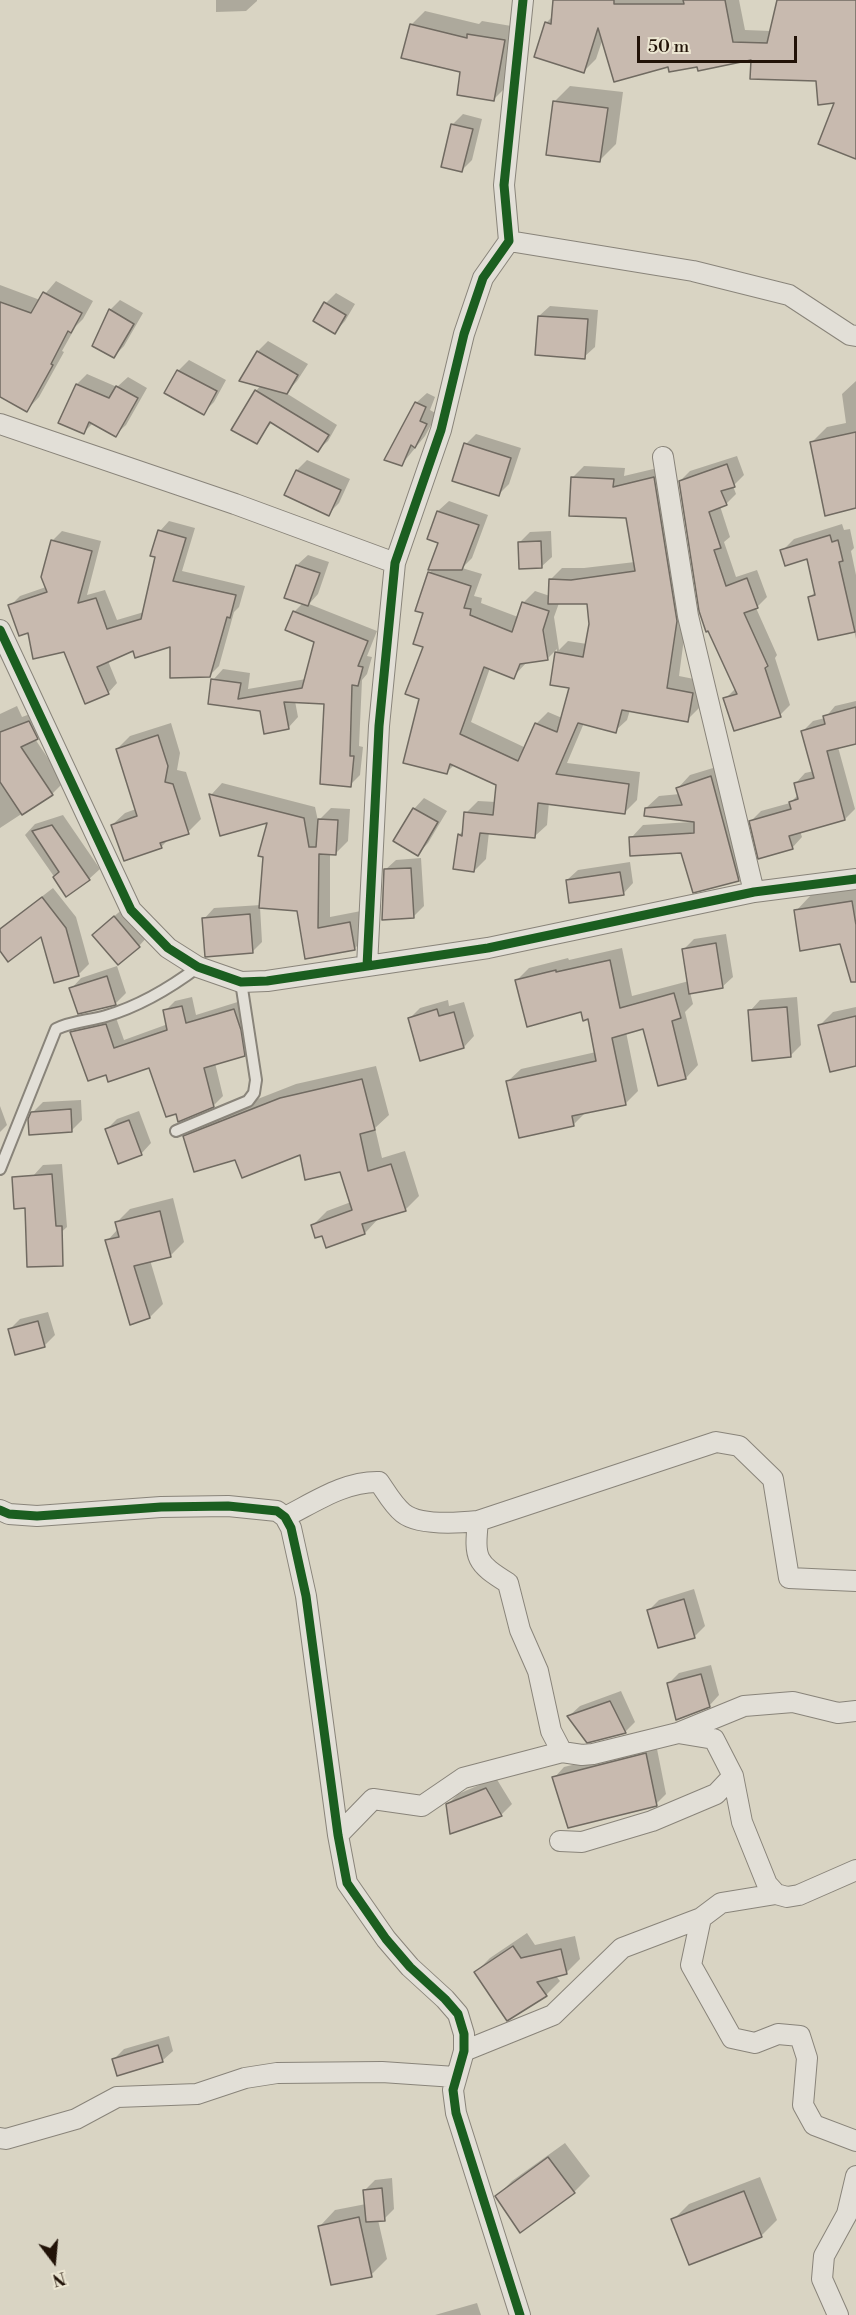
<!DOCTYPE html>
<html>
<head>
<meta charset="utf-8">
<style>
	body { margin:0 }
	#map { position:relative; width:856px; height:2315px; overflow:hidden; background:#d9d4c3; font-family:"Libre Bodoni",serif }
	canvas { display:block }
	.north { position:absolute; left:24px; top:2231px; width:60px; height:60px; -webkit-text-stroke:4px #ece6d2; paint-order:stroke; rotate:164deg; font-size:16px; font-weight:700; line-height:24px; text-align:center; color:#221308 }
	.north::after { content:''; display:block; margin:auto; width:21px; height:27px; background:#221308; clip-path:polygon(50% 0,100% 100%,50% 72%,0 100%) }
	.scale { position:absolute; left:637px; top:36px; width:160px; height:27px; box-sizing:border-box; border:3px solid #221308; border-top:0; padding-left:8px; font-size:18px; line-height:21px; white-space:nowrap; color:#221308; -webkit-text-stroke:4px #ece6d2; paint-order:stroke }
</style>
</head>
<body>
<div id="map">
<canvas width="856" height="2315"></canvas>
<div class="north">N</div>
<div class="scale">50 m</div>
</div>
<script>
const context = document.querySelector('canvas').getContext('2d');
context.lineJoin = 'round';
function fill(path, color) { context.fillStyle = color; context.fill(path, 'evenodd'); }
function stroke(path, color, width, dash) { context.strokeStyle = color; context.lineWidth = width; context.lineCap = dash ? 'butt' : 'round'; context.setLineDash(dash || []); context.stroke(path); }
fill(new Path2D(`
	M216,0h41v1l-11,10 -30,1z
	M554,0h185l6,30 26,1 7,-31h78v157l-19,-55 -20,-22 -64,-22 -55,7h-29l-66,-27 -7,21 -12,12 -38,-48 7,-7z
	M425,11l54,13 3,-3 35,6 -10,59 -13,13 -83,-74z
	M570,86l53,6 -7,52 -16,16 -45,-59z
	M463,114l19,5 -10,41 -10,10 -10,-45z
	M56,281l37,20 -10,18 -7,7 -14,25 2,1 -25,45 -12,13 -27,-15v-110l40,15z
	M336,293l19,11 -10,17 -10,11 -9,-29z
	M120,300l23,13 -19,33 -10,10 -4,-46z
	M550,306l48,4 -3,37 -11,10 -45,-41z
	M268,341l40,23 -11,17 -11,12 51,32 -9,16 -10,9 -46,-28 -16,20v-51l5,-6 -3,-34z
	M189,360l37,20 -12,22 -11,11 -37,-21 13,-22z
	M87,374l30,13 11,-10 19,11 -21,37 -11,10 -22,-12 -9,9 -7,-48z
	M856,381v126l-44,-65 15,-15 19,-4 -4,-29z
	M427,393l8,4 -5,13 7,4 -12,22 -23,28 14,-61z
	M476,434l45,14 -12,36 -10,10 -33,-50z
	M737,456l7,19 -11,11 3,8 -10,10 -6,2 10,31 -6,5 12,35 21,-7 10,27 -11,11 21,47 -2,3 15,47 -10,10 -55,-16 11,-11 -56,-207 10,-10z
	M307,460l43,19 -11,24 -11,11 -31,-44z
	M584,466l41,2 -1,8 42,-10 22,142 -9,68 25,5 -5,27 -12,12 -57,-10 -3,10 -12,11 -31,-8 -17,40 73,9 -3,28 -12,12 -76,-10 -2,23 -12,11 -46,-4 -3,27 -12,12 -20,-3 5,-33 5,-5 2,-17 12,-12 18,1 2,-18 -43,-20 -8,8 -26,-74 4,-52v-35l4,-38 4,-4 6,-27 -10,-4 9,-27 11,-10 39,14 -16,43 -10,10 20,6 -8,22 8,2 -1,5 37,14 5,-14 12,-12 15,5v-16l12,-12h22l51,-6 -8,-45 -55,-39zM559,603h29l3,21 -4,20 -19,-3 -9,9 -5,-33zM557,649l-5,34 19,3 -9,32 -14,-6 -12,12 -10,24 -55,-26 19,-54 23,9 14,-15 20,-3z
	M169,521l26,7 -13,43 63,15 -6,21 -5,5 -15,54 -10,10 -38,-31 -37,4 -26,12 9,22 -9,10 -43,-43 -36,-19 -19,-25 10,-10 26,-9 6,-46 10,-10 39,10 -14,54 18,-5 12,30 27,-8 13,-56 3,-25z
	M842,524l2,6 6,-1 4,19 -3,3 5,24v64l-2,-9 -44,-33 6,-6 -8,-34 -26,-6 12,-12z
	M551,531l1,26 -11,10 -21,-25 10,-10z
	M308,555l21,7 -11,32 -9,10 68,27 -10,25 5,1 -5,17 -5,6 -3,66 4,1 -3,28 -10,10 -25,-82 -30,-2 3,16 -10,11 -27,-18 -51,-7 3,-23 10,-11 27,4 -2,16 58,-10 10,-38 -22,-29 9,-9 -17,-6 11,-32z
	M856,701v42l-18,4 17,62 -10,10 -45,12 2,6 -10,11 -41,-27 10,-10 29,-8 8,-8 -3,-11 10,-11 9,-2 -11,-40 10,-10 12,-3 10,-12z
	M17,706l5,11 19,-7 8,16 -14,13 29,43 -12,12 -52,34v-114z
	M171,723l9,30 -3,17 9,2 15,47 -13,13 -18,6 -9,9 -49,-22 13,-12 11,-4 -19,-60 13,-13z
	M723,765l28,102 -13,13 -56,-28 -51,-14 12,-13 48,-3 -45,-14 13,-12 21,-2 -2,-6 12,-13z
	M222,783l93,24 3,14 13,-13 19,1 -2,32 -12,12h-6v64l31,-6 5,26 -12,12 -48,8 -8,-47 -38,-3 2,35 -10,10 -48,-33 10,-11 47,-3 8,-84 -58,-26z
	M424,798l23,13 -19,32 -10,11 -4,-45z
	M63,815l37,54 -11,10 -22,16 -42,-60 10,-11z
	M421,858l3,48 -11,11 -28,-47 11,-10z
	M630,862l3,21 -10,11 -56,-14 11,-10z
	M53,888l23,29 13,47 -11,11 -36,-41 -42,15v-20z
	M856,888v52l-60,-29 15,-16z
	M125,907l24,28 -10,11 -35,-21z
	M726,934l7,43 -11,10 -32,5 3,12 -8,8 13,53 -12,13 -42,-51 -18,5 12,59 -13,13 -39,8 -12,12 -66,-43 13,-12 75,-17 -7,-34 -7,-7 -66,-30 13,-13 39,-10 1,2 53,-12 10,48 57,-15 -5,-32 10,-10z
	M117,966l9,27 -10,10 -38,10 -7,-24 10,-11z
	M192,997l4,18 48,-15 10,44 -10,10 -29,9 8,33 -10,10 -63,-40 -43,7 -35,-41 9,-10 34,-7 9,25 44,-16 -3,-13 10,-10z
	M797,997l4,48 -11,11 -40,-45 10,-11z
	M448,1000l1,6 15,-4 10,34 -10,11 -55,-28 11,-11z
	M856,1007v57l-37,-38 14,-14z
	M376,1066l13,49 -14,13 7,30 23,-7 14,45 -14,14 -26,8 -14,15 -42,1 -10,-9 14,-14 24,-9 -10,-32 -40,-17 -65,5 -51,-21 14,-15 97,-38z
	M81,1100l1,20 -10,10 -40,-17 11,-11z
	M0,1106l7,19 -7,7z
	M139,1111l12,32 -10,11 -34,-25 10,-10z
	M62,1164l5,63 -11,10 -23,-61 10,-11z
	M173,1198l11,44 -13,13 -21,5 13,44 -13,13 -43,-76 11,-12 -1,-7 13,-13z
	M48,1312l7,23 -11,11 -34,-17 10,-10z
	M694,1589l11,37 -11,11 -45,-27 10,-10z
	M711,1665l8,30 -10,11 -40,-23 10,-10z
	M621,1691l14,31 -10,10 -56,-16 11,-10z
	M656,1744l10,50 -10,10 -102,-26 10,-11z
	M496,1778l16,26 -10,10 -50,18 -4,-28 10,-10z
	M527,1933l8,12 40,-9 5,23 -14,14 -10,3 4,5 -14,14 -70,-23 14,-14z
	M169,2036l4,15 -11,10 -48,-2 10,-10z
	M565,2143l25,33 -16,16 -77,4 15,-15z
	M760,2177l17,43 -16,16 -88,-16 16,-16z
	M392,2178l2,31 -10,10 -6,1 9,39 -16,16 -51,-49 15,-16 31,-6 -1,-14 10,-10z
	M477,2303l4,12h-46z`), '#0003');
const building = new Path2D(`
	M553,0h61v4h70l-1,-4h42l8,42 34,1 10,-43h79v159l-38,-15 16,-41 -16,2 -2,-24 -66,-2 1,-19 -53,11 -1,-4 -28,5 -1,-5 -54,15 -16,-54 -14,45 -50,-16 11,-35 6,2z
	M410,24l57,14v-4l38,6 -11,61 -37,-6 3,-23 -59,-14z
	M553,101l55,7 -8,54 -54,-7z
	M451,124l22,5 -11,43 -21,-5z
	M43,292l39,21 -11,20 -3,-2 -17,33 2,1 -26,47 -27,-15v-95l31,11z
	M324,302l22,13 -11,19 -22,-13z
	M109,309l25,15 -20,34 -22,-12z
	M538,316l50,3 -3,40 -50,-4z
	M257,351l41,24 -11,19 -48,-13z
	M177,370l40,21 -13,24 -40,-22z
	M76,384l33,14 7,-12 22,12 -22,39 -27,-15 -5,12 -26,-11z
	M255,390l74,45 -11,17 -48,-30 -13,22 -26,-14z
	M415,402l11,5 -6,14 7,3 -12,24 -4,-3 -9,21 -18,-6z
	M856,432v76l-31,8 -15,-74z
	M464,443l47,15 -12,38 -47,-15z
	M727,464l8,23 -14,4 6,14 -18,7 12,36 -7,2 12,36 21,-8 11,30 -14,5 24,53 -3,2 16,49 -47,14 -11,-33 14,-4 -29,-63 -2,1 -7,-21 -20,-130z
	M296,470l45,20 -12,26 -45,-21z
	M571,477l43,2 -1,8 41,-10 23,144 -10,67 26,5 -5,29 -66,-12 -6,23 -38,-10 -22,51 73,10 -4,30 -87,-11 -3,35 -55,-5 -6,39 -21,-3 5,-35 4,2 2,-24 29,3 3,-30 -46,-21 -3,10 -44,-11 16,-64 -14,-5 18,-47 -10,-3 10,-31 -8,-2 13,-39 43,14 -7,22 7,1 -1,6 42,17 10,-30 27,9 -6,19 5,30 -28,4 -6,15 -30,-12 -24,67 58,27 17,-38 22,9 12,-44 -19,-3 5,-33 28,5 6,-33 -2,-20h-39l1,-25 22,1 64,-9 -9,-53 -57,-2z
	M437,511l42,14 -17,45h-34l10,-27 -11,-4z
	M158,530l28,8 -13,43 63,14 -6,23 -3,-1 -17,60 -40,1v-31l-35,11 -2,-7 -36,16 12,27 -24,10 -21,-52 -31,7 -5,-26 -9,3 -11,-31 39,-13 -6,-15 10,-37 41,11 -14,52 18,-5 11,31 34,-10 14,-62 -5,-1z
	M830,535l2,7 6,-2 5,21 -4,1 16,70 -37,8 -10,-43 7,-2 -8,-36 -22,7 -5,-16z
	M541,541l1,27 -23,1 -1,-27z
	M296,565l24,8 -12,33 -24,-8z
	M293,611l75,30 -10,25 5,1 -5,19 -6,-1 -2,71h4l-3,31 -31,-3 4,-80 -40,-2 5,27 -25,5 -4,-23 -52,-7 3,-25 30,4 -3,16 64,-11 12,-46 -29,-12z
	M856,707v37l-29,7 18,69 -56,16 4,13 -35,10 -9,-38 42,-12 -2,-7 9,-3 -4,-16 20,-5 -13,-47 24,-7 -2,-8z
	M29,721l9,18 -17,8 32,48 -31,20 -22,-33v-50z
	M158,735l10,31 -3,16 8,2 16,50 -29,9 2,5 -38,13 -13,-36 26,-9 -21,-67z
	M711,776l28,105 -46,12 -12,-40 -51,3 -1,-19 65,-4v-11l-50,-6 1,-8 37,-3 -6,-17z
	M209,794l95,24 5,29h7l2,-28 20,1 -2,35 -17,-1 -1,74 32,-6 5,28 -50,9 -8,-48 -38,-3 4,-51 -5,-1 9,-33 -47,13z
	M413,808l25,14 -20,34 -25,-15z
	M52,825l38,55 -24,17 -13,-20 6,-5 -27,-41z
	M411,868l3,50 -32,2 2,-51z
	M620,872l4,23 -55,8 -3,-23z
	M42,897l24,31 13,48 -25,7 -13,-46 -33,25 -8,-11v-22z
	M852,901l4,24v57h-5l-11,-38 -40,7 -6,-41z
	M250,914l3,39 -48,4 -3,-39z
	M114,916l26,31 -22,18 -26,-30z
	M716,943l7,45 -34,6 -7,-45z
	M610,960l10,48 54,-15 7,25 -9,3 14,58 -28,7 -15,-57 -31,9 14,67 -54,11 2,10 -55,12 -13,-57 90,-20 -8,-42 -5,2 -2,-9 -54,15 -12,-47 41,-10v2z
	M107,976l9,29 -38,9 -9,-26z
	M182,1006l4,17 48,-14 7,21 4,26 -41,12 10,39 -36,15 -2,-8 -10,3 -17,-49 -41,14 -2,-7 -18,6 -18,-49 36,-8 8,24 53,-18 -4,-20z
	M787,1007l4,50 -39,4 -4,-51z
	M437,1009l2,7 15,-4 10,36 -44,13 -12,-43z
	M856,1016v50l-26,6 -12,-47z
	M362,1079l13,51 -15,4 8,37 23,-7 15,47 -44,13 3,10 -39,14 -4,-12 -7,2 -4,-13 41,-15 -12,-38 -35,8 -5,-25 -58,23 -7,-18 -41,12 -11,-36 97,-38z
	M71,1109l1,23 -43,3 -1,-16 3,-7z
	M129,1120l13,35 -24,9 -13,-35z
	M52,1174l4,52h6l1,40 -36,1 -2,-59 -11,1 -2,-32z
	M160,1211l11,46 -37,9 16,52 -20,7 -25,-85 14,-3 -4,-15z
	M38,1321l7,26 -30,8 -7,-26z
	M684,1599l11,39 -37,10 -11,-38z
	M701,1674l9,33 -34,13 -9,-37z
	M610,1701l16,32 -39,10 -20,-27z
	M646,1753l11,53 -89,22 -16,-51z
	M486,1788l16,28 -52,18 -4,-30z
	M513,1946l8,12 40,-9 6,25 -30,8 10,14 -40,25 -33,-49z
	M158,2045l5,17 -46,14 -5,-17z
	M548,2157l27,36 -55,40 -25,-37z
	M382,2188l3,33 -19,1 -3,-32z
	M744,2191l18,46 -73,28 -18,-46z
	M359,2217l13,60 -41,8 -13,-59z`);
fill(building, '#c8baaf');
stroke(building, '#706a61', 1.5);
const lane = new Path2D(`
	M176,1131l72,-30 6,-8 2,-13 -15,-98
	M0,1169l56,-140c16,-8 33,-8 50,-13 34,-10 64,-28 92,-49`);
const street = new Path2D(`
	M509,241l184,30 96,24 61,40 6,1
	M0,424l235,80 160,59
	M663,457l25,159 66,276
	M0,630l131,280 37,38 30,19 43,15 26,-1 221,-33 266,-56 102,-13
	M367,966l12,-240 16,-163 46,-133 23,-96 19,-56 26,-37 -5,-56 19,-185
	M0,1510l9,4 28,2 124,-9 67,-1 49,5 8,6 6,11 15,68 32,239 9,48 39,56 24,28 35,32 13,15 6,20v17l-11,39 3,23 64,202
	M285,1517c30,-15 60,-36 94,-35 7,10 14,23 24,31 16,13 55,10 75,8 -4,38 -2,42 30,62l12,47 18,41 13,60 11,21 20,3 11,-1 85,-21 36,6 19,37 9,46 25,62 9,10 11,3 12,-2 57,-25
	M478,1521l238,-79 23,4 34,33 16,99 67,3
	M678,1733l66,-27 49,-4 45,11 18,-2
	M338,1835l35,-36 49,7 41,-28 99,-26
	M560,1841l22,1 70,-21 64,-27 17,-18
	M776,1894l-55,9 -20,15 -10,47 41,73 23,5 23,-9 22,2 7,22 -4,47 11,20 42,16
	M464,2051l89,-36 69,-67 79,-30
	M0,2138l6,1 70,-20 41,-22 80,-3 48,-16 32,-5 105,-1 73,5
	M838,2315l-16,-36 2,-23 23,-42 9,-38`);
stroke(lane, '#89847a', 14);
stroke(street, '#89847a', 22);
stroke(lane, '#e2dfd7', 10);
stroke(street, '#e2dfd7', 20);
stroke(new Path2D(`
	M0,630l131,280 37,38 30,19 43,15 26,-1 221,-33 266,-56 102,-13
	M367,966l12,-240 16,-163 46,-133 23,-96 19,-56 26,-37 -5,-56 19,-185
	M0,1510l9,4 28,2 124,-9 67,-1 49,5 8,6 6,11 15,68 32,239 9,48 39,56 24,28 35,32 13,15 6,20v17l-11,39 3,23 64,202`), '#1b5e20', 9);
</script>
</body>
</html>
